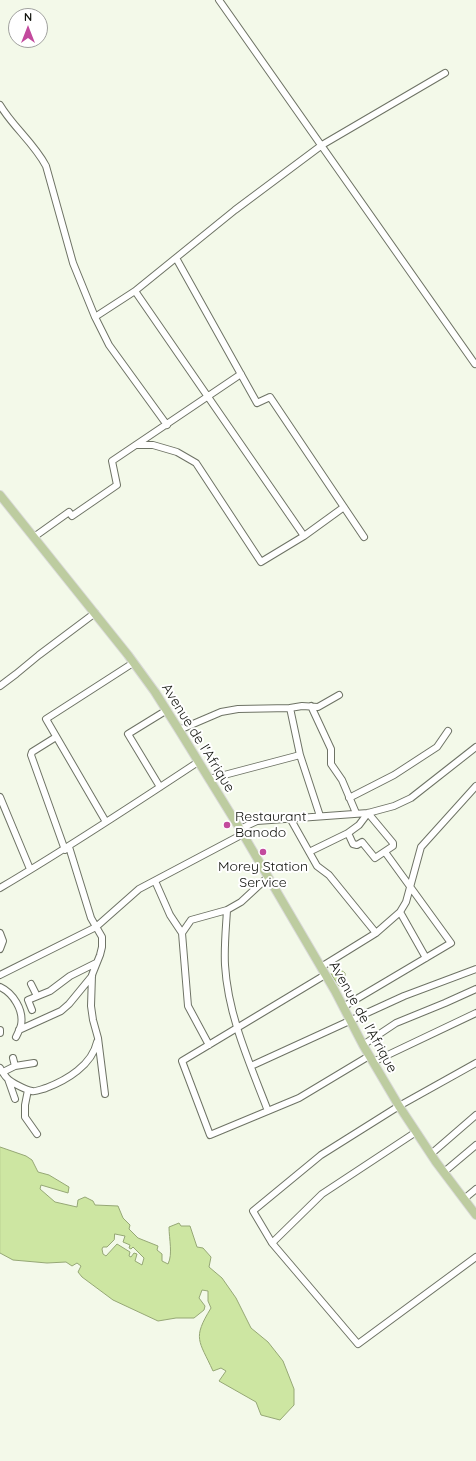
<!DOCTYPE html>
<html>
<head>
<meta charset="utf-8">
<style>
	body { margin:0 }
	#map { position:relative; width:476px; height:1461px; overflow:hidden; background:#f3f9e9; font-family:Quicksand,sans-serif }
	canvas { display:block }
	.north { position:absolute; left:8px; top:8px; width:40px; height:40px; box-sizing:border-box; background:#fff; border:1px solid #a0a19e; border-radius:50%; rotate:0deg; font-size:11px; font-weight:700; line-height:16px; text-align:center; color:#11130d }
	.north::after { content:''; display:block; margin:auto; width:14px; height:18px; background:#c34a9d; clip-path:polygon(50% 0,100% 100%,50% 72%,0 100%) }
</style>
</head>
<body>
<div id="map">
<canvas width="476" height="1461"></canvas>
<div class="north">N</div>
</div>
<script>
const context = document.querySelector('canvas').getContext('2d');
context.lineJoin = 'round';
function fill(path, color) { context.fillStyle = color; context.fill(path, 'evenodd'); }
function stroke(path, color, width, dash) { context.strokeStyle = color; context.lineWidth = width; context.lineCap = dash ? 'butt' : 'round'; context.setLineDash(dash || []); context.stroke(path); }
function drawText(font, color, halo, rows, align = 'center') {
  context.font = font + ' Quicksand,sans-serif'; context.lineWidth = 4; context.setLineDash([]); context.textBaseline = 'middle'; context.strokeStyle = halo; context.fillStyle = color; for (const [text, x, y, turn = 0] of rows) {
    context.save(); context.translate(x, y); context.rotate((+turn || 0) * Math.PI / 180); context.textAlign = isNaN(turn) ? turn : align; if (halo) context.strokeText(text, 0, 0); context.fillText(text, 0, 0); context.restore();
  }
}
const water = new Path2D(`
	M338,968l7,5v14l-6,-1 -8,-12z
	M0,1147l26,9 6,4 6,12 11,3 20,12 -1,6 -27,-8 -1,4 15,13 22,5 1,-7 7,-3 8,4 2,4 23,1 5,12 7,7 -1,4 9,9 20,8 -1,4 5,4v7l6,3c5,-10 1,-25 1,-37l10,-4 2,3h9l7,21 6,1 8,9 -2,10 13,11 14,20 15,30 17,14 15,19 11,28v16l-14,15 -19,-5 -5,-13 -37,-21 7,-10 -5,-3 -8,3c-14,-31 -21,-32 -2,-63l-3,-7v-10l-6,-1 -3,8 6,8 -1,4 -10,8h-18l-18,3 -45,-21 -31,-23 -4,-5 3,-6 -4,-3 -5,3 -6,-4 -19,1 -34,-3 -13,-7zM115,1234l10,2 -2,6 7,3 -1,3 2,1 2,-2 11,11 -2,7 -7,-4 2,-7 -3,-1 -3,4 -2,-1 1,-4 -13,-8 -11,12 -3,-2 -1,-5 1,-2h4l7,-7z`);
fill(water, '#cde6a2');
stroke(water, '#95a775', 1);
const minor = new Path2D(`
	M219,0l256,364
	M0,105c13,22 34,38 46,61l27,97 22,54 14,28 58,80
	M176,258l81,145 13,-6 94,140
	M135,291l169,245
	M95,317l40,-26 100,-81 87,-65 123,-72
	M136,445h17l24,7 19,11 65,99 43,-26 40,-29
	M34,537l35,-25 3,4 45,-31 -5,-24 129,-87
	M0,686l16,-12 23,-19 56,-42
	M311,706l20,43v15l11,16 14,33
	M290,708l10,47 20,61
	M179,730l42,-18 17,-3 52,-1 12,-2 16,1 21,-12
	M56,737l-24,15 -1,3 34,95
	M209,779l91,-24
	M160,787l-32,-53 39,-24
	M0,797l30,72
	M349,798l45,-23 43,-28 11,-16
	M290,818l27,48 12,9 47,58
	M106,822l-60,-103 87,-56
	M240,829l17,-8 111,-8 26,-7 17,-8 65,-51
	M69,847l22,71 11,19v10l-2,8 -8,20 -1,31 2,14 5,18 7,56
	M309,852l39,-19 11,-8 9,-12 25,30v3l-18,12 -13,-16 -5,3 -4,-1 -5,-11
	M155,881l15,34 12,18
	M0,888c68,-40 133,-83 198,-126
	M227,910c-1,18 -3,36 -2,55 3,51 25,99 43,146
	M400,912l26,46
	M0,933l3,8 -3,8
	M321,967l55,-34 24,-21 6,-10 15,-55 55,-61
	M0,975l96,-48 43,-38 104,-55
	M325,975l-143,86 28,74 89,-37 70,-42
	M31,984l6,12
	M0,987c13,6 24,23 21,38 -1,4 -3,8 -5,12
	M343,1007l108,-64 -66,-91
	M32,1010l-4,-10 22,-9 20,-15 26,-13
	M0,1030v3
	M19,1030l42,-19 8,-7 23,-28
	M209,1045l-21,-39 -6,-73 9,-13 36,-10 14,-8 27,-25
	M363,1045l33,-22 49,-20 31,-14
	M13,1058l2,8
	M373,1062l103,-49
	M476,1063l-77,43 -78,49 -68,56 19,32 86,101 118,-87
	M251,1066l153,-70 72,-27
	M0,1068c2,3 4,7 7,10 3,4 19,12 25,13 4,1 10,-2 14,-3 21,-8 46,-23 51,-46
	M3,1072l12,-6 19,-3
	M8,1079l7,20
	M28,1090l-3,15v12l12,17
	M431,1154l45,-39
	M444,1172l32,-27
	M464,1199l12,-10
	M272,1243l50,-49 94,-62`);
const major = new Path2D(`
	M0,495l128,160 27,37 24,38 61,99 95,162 28,54 36,61 37,56 40,53`);
stroke(minor, '#6e7365', 8);
stroke(major, '#d9d9d8', 10);
stroke(minor, '#fff', 6);
stroke(major, '#bdcca0', 8);
for (const [x, y, r, color] of [
	[227,825,4,"#c34a9d"],
	[263,852,4,"#c34a9d"]
]) { const dot = new Path2D(); dot.arc(x, y, r, 0, 2 * Math.PI); context.fillStyle = color; context.fill(dot); stroke(dot, '#fff', 1.5); }
drawText('14px', '#11130d', '#fff', [
	["Avenue de l'Afrique",198,738,58],
	["Avenue de l'Afrique",363,1017,61]
]);
drawText('14px', '#11130d', '#fff', [
	["Restaurant",235,817],
	["Banodo",235,833],
	["Morey Station",263,867,"center"],
	["Service",263,883,"center"]
], 'left');
</script>
</body>
</html>
